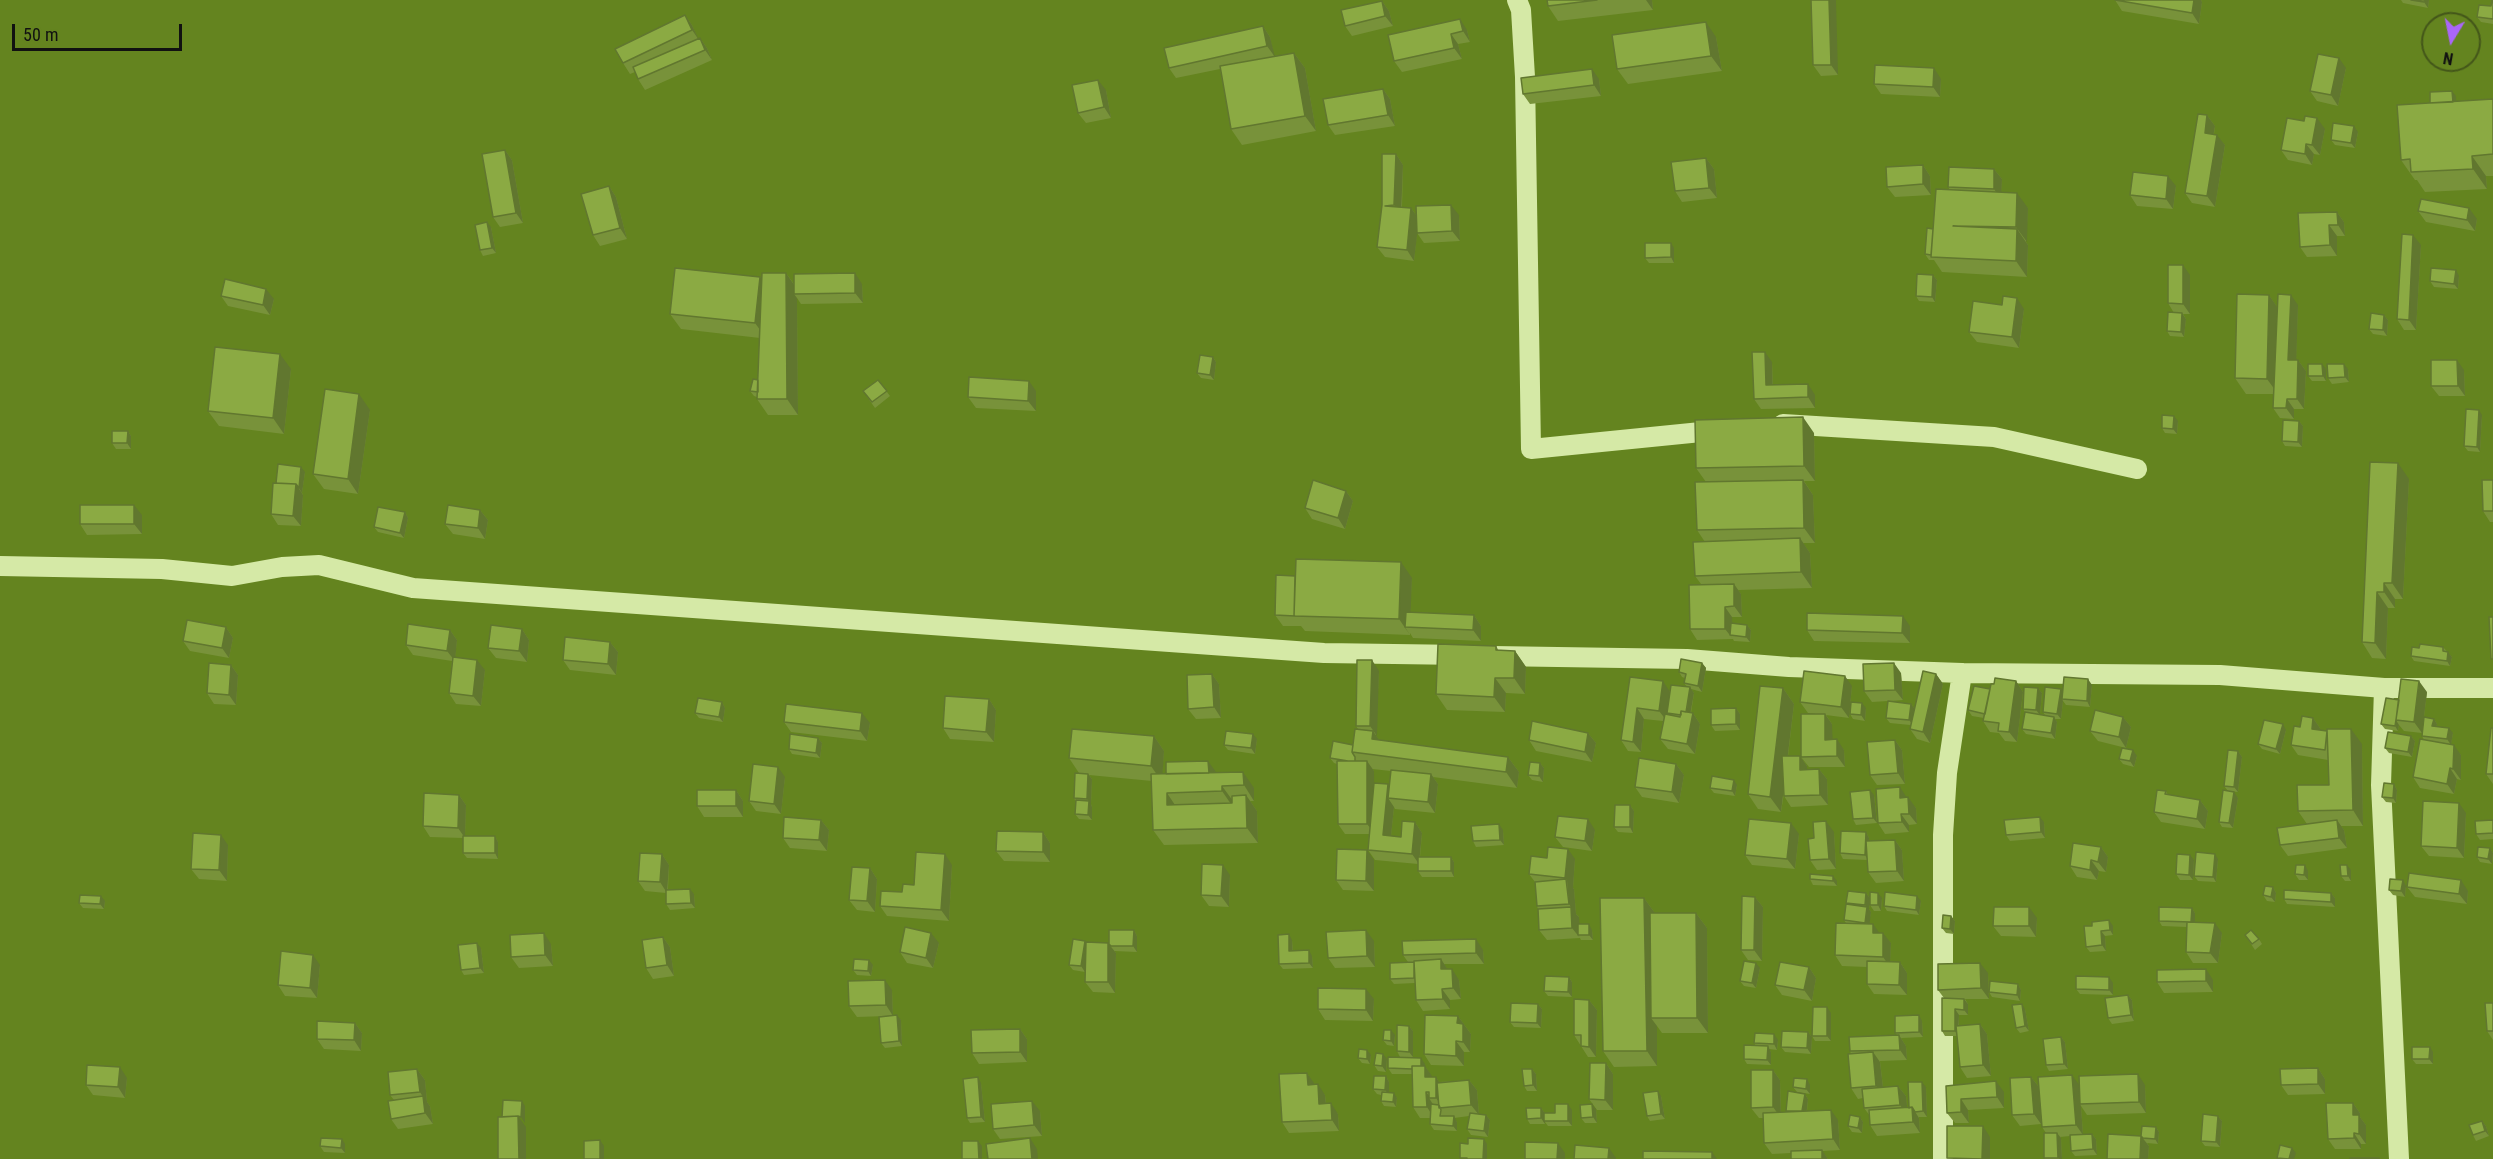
<!DOCTYPE html>
<html>
<head>
<meta charset="utf-8">
<style>
	body { margin:0 }
	#map { position:relative; width:2493px; height:1159px; overflow:hidden; background:#64841f; font-family:"Roboto Condensed",sans-serif }
	canvas { display:block }
	.north { position:absolute; left:2421px; top:12px; width:60px; height:60px; box-sizing:border-box; background:#64841f; border:2px solid #435619; border-radius:50%; rotate:190deg; font-size:16px; font-weight:700; line-height:24px; text-align:center; color:#111 }
	.north::after { content:''; display:block; margin:auto; width:21px; height:27px; background:#aa66f8; clip-path:polygon(50% 0,100% 100%,50% 72%,0 100%) }
	.scale { position:absolute; left:12px; top:24px; width:170px; height:27px; box-sizing:border-box; border:3px solid #111; border-top:0; padding-left:8px; font-size:18px; line-height:21px; white-space:nowrap; color:#111; -webkit-text-stroke:4px #64841f; paint-order:stroke }
</style>
</head>
<body>
<div id="map">
<canvas width="2493" height="1159"></canvas>
<div class="north">N</div>
<div class="scale">50 m</div>
</div>
<script>
const context = document.querySelector('canvas').getContext('2d');
context.lineJoin = 'round';
function stroke(path, color, width, dash) { context.strokeStyle = color; context.lineWidth = width; context.lineCap = dash ? 'butt' : 'round'; context.setLineDash(dash || []); context.stroke(path); }
function fill(path, color) { context.fillStyle = color; context.fill(path, 'evenodd'); }
stroke(new Path2D(`
	M1517,0l4,10 4,67 6,372 190,-19
	M1783,424l211,13 143,32
	M0,566l162,3 70,7 50,-9 37,-2 94,23 911,65 140,2
	M1493,656l194,3 102,8 173,6 258,2 164,13h109
	M2384,688l-3,97 18,374
	M1943,1159v-324l4,-62 15,-100`), '#d5e9a6', 20);
fill(new Path2D(`
	M1547,0h105l1,10 -95,11 -10,-15z
	M1811,0l27,75 -17,1 -8,-11z
	M2115,0h86l1,2 -3,22 -77,-13z
	M2401,0h28l-1,8 -25,-5z
	M2493,0v24l-12,-2 -4,-5 14,-11z
	M1382,1l7,10 4,15 -41,10 -7,-10z
	M685,15l7,10 6,14 2,-1 7,10 5,12 -67,30 -7,-11 -3,-7 -5,2 -7,-11z
	M1263,26l7,11 4,19 20,-3 11,15 11,63 -74,14 -11,-16 -11,-60 -44,9 -7,-10z
	M1467,30l3,12 -12,2 4,15 -60,13 -8,-11 -6,-26z
	M1716,37l6,34 -94,13 -11,-15z
	M2346,68l-8,38 -21,-5 -7,-10z
	M1599,79l2,17 -71,8 -7,-10z
	M1941,79l-1,18 -59,-3 -7,-10z
	M1383,89l7,10 5,27 -60,9 -7,-10z
	M1106,90l5,28 -25,5 -8,-10z
	M2456,96v6l37,-3v77h-7l1,13 -62,3 -8,-12h-2l-14,-20 29,-57z
	M2207,115l8,11 -1,8 11,11 -10,62 -23,-4 -7,-10z
	M2325,129l-5,26 -6,-1 -2,11 -24,-5 -7,-10z
	M2358,132l-3,16 -20,-3 -4,-5z
	M505,150l7,10 11,63 -23,4 -7,-10z
	M1396,154l7,11 -1,42 9,1 5,7h43l1,26 -36,2 -7,-10 -3,28 -29,-4 -8,-10z
	M1706,158l8,11 3,29 -35,4 -7,-11z
	M1923,165l7,11 1,19 -36,2 -8,-10z
	M1994,169l8,10 -1,13 27,16 -2,34 2,3 -1,32 -85,-5 -8,-12h-5l-4,-6 8,-25 17,-39 -2,-3z
	M609,186l7,11 11,42 -27,7 -7,-11z
	M2176,186l-3,23 -36,-3 -7,-11z
	M2418,211l59,8 -2,12 -49,-9z
	M2337,212l7,10 1,14h-8v20l-30,1 -7,-10z
	M491,227l5,26 -13,3 -3,-6z
	M2421,245l-5,85h-12l-7,-11z
	M1674,248v15h-25l-4,-5z
	M786,273l8,11h68l1,19 -62,1 -4,-6 1,117h-30l-11,-16v-2l-3,-1 -4,-5 8,-11 2,-42 -79,-9 -11,-15 90,-37 2,2z
	M1933,275l4,5 -2,22 -16,-1 -3,-5z
	M2190,275v39h-7l3,5 -2,18 -14,-1 -3,-5 7,-18 -6,-10z
	M2459,276l-1,13 -24,-2 -4,-6z
	M2269,295l8,12 21,-2 -2,55h2l8,11 -2,38h-10v10l-14,-1 -7,-10v-14h-27l-11,-16z
	M221,296l53,3 -4,16 -42,-9z
	M2024,309l-5,39 -42,-6 -8,-10z
	M2384,315l4,5 -1,16 -14,-2 -4,-5z
	M1213,357l3,5 -2,18 -13,-2 -4,-5z
	M1772,362l1,23 42,10v13l-54,1 -7,-10z
	M291,369l-7,65 -65,-8 -11,-15z
	M2326,369v12h-14l-4,-5z
	M2348,369l1,13 -17,2 -4,-6z
	M2464,370l1,26h-26l-8,-10z
	M878,380l12,16 -15,12 -12,-17z
	M1036,391v20l-60,-3 -8,-11z
	M370,410l-12,84 -34,-5 -11,-15z
	M2482,415l-2,37 -12,-1 -4,-5z
	M2178,421l-1,13 -12,-1 -3,-5z
	M2299,421l4,5 -1,21 -17,-1 -3,-5z
	M128,431l3,5v13h-15l-4,-6z
	M1814,433l1,48h-11l9,14 2,48h-12l7,10 2,35 -74,2 3,4 1,23h-10v6l15,2 4,5 -1,12 -16,-1 -1,-2 -36,1 -7,-11 11,-45 -6,-8 10,-34 -8,-12 9,-48 -10,-14z
	M305,472l-3,21 1,2 -2,31 -23,-1 -7,-11 5,-31z
	M2409,479l-6,120h-8v9h-7l-2,51 -14,-1 -10,-16z
	M2493,480v42h-3l-7,-11z
	M1346,491l7,10 -8,28 -33,-10 -7,-11z
	M480,510l8,10 -3,19 -32,-5 -8,-10z
	M405,512l3,6 -4,20 -26,-6 -4,-5z
	M142,515v19l-55,1 -7,-11z
	M1412,578l-2,34 64,3 7,11v15l-68,-3 -3,-5v2l-105,-4 -4,-5h-18l-8,-11z
	M1910,626v17l-96,-2 -7,-11z
	M226,627l7,11 -4,20 -39,-7 -7,-10z
	M522,629l7,11 -2,22 -31,-4 -8,-10z
	M450,630l7,10 -2,17 30,13 -4,36 -25,-2 -7,-11 3,-32 -39,-6 -7,-10z
	M610,642l8,10 -2,23 -46,-5 -7,-10z
	M1496,646l3,5h16l11,16 -1,27 -19,-1 -1,19 -58,-2 -11,-16z
	M2443,647l9,10 -2,9 -36,-5 -3,-5 8,-8z
	M1702,663l4,5 -4,24 -11,-3 3,4 -3,20h2l7,11 -5,30 -27,-5 -8,-10 3,-18 -19,-2 -3,33 -13,-1 -7,-11 9,-63 40,14 17,-4 -3,-4 1,-5 -3,-1 -3,-5z
	M231,665l7,10 -2,30 -22,-1 -7,-11z
	M1379,671l-3,65 3,4 129,17 11,15 -2,16 -84,-11 5,7 -3,29 -40,-4 -1,-2 -3,29 10,1 14,-15 7,11 -2,24h31l3,5v15h-32l-4,-6v-7l-43,-4 -7,-10 1,-16h-24l-7,-10 -1,-60 -3,-1 -4,-5 23,-13 5,-16 -2,-3zM1372,769l19,2 -2,15 -15,-2v-13z
	M1901,673l2,27 -13,1 21,3 3,4 22,-34 7,10 -13,59 -13,-4 -7,-10v-4l-20,-2 -4,-5 2,-17 -16,1 -8,-11z
	M1212,674l7,10 2,34 -25,1 -8,-10z
	M2016,681l7,11 -6,50 -12,-1 -6,-8 -9,-1 -7,-11 1,-3 -12,-2 -4,-6 26,-26z
	M2092,685l-2,22 -24,-2 -3,-4 -2,18h-6l2,3 -2,17 -29,-5 -4,-5 3,-17 -2,-3 15,-21 4,5 -2,21 5,1 -2,-3 20,-20z
	M1852,686l-3,32 -23,-3 6,9v16l12,10 1,17h-36l-8,-10 14,-43 -7,-1 -8,-11z
	M1783,688l11,16 -6,52h12l7,10v3h12l8,10 1,26 -37,2 -7,-11v-3l-3,19 -23,-3 -10,-15z
	M2427,692l-5,41 -18,-2 -5,-6 -1,6 -13,-2 -4,-5 18,-24z
	M989,699l7,11 -2,32 -44,-3 -7,-11z
	M722,702l3,6 -2,14 -24,-4 -4,-5z
	M1736,708l4,6v16l-25,1 -4,-6z
	M1866,708l-1,13 -12,-2 -3,-5z
	M2123,717l8,10 -5,21 -28,-7 -8,-10z
	M2313,718l7,10v2l42,14 1,82h-22l3,4 3,18 -59,8 -8,-11 27,-21 -9,-13 31,-26 -1,-25 -30,-5 -7,-10 9,-18z
	M2434,719l3,5v3l16,6 -2,11 10,11v25l-4,-1 -3,15 -34,-6 -7,-11 11,-37 -2,-4z
	M784,722l86,1 -3,18 -76,-9z
	M2493,728v56l-7,-10z
	M2286,730l-6,24 -18,-5 -4,-5z
	M1588,733l8,10 -4,19 -56,-11 -7,-11z
	M1154,736l10,15 -2,23 54,-2v1l38,15v13h-4l7,10 1,32 -94,2 -11,-15 -1,-49 -63,-6 3,4 -1,25 1,3v13l-13,-1 -4,-5 1,-12 -2,-4 5,-25 -10,-15z
	M2411,736l4,5 -3,16 -23,-4 -4,-5z
	M818,738l4,5 -2,15 -28,-4 -3,-5z
	M1257,739l-2,15 -27,-4 -4,-5z
	M1895,740l7,10 3,34 -28,1 -7,-10z
	M2238,751l4,6 -4,35 -9,-1 9,7 -5,30 -11,-1 -3,-5 9,-31 -4,-5z
	M2137,756l-3,11 -11,-3 -4,-5z
	M1540,763l4,5 -1,14 -11,-2 -4,-5z
	M1676,764l8,11 -5,28 -37,-6 -7,-10z
	M785,777l-4,37 -25,-3 -7,-10z
	M2394,784l3,6 -1,13 -10,-1 -4,-5z
	M1737,785l-2,11 -21,-3 -4,-5z
	M736,790l7,11v16h-39l-7,-11z
	M2166,791l2,4 32,5 8,11 -3,18 -44,-7 -7,-10z
	M459,795l7,10 -1,31h30l3,6v17l-31,-1 -4,-5v-15l-33,-1 -7,-11z
	M1874,795l3,28 -21,2 -3,-6z
	M1907,798l9,10 1,16 -8,1v7l-24,2 -7,-11z
	M1630,805l4,6 -1,22 -15,-1 -4,-5z
	M2466,813l-2,45 -35,-2 -8,-10z
	M821,820l8,10 -2,21 -37,-3 -7,-10z
	M2493,820v19l-13,1 -4,-6z
	M2044,822l1,16 -35,3 -4,-6z
	M1503,830l1,15 -28,2 -3,-6z
	M1595,830l-3,21 -29,-4 -8,-10z
	M1043,832l7,11v19l-46,-1 -8,-10z
	M1834,832l2,37 -19,1 -7,-10 4,-22z
	M1866,832l3,6v3l26,-1 7,10 2,31 -28,2 -8,-11v-12l-25,-1 -3,-6z
	M1799,834l-4,35 -43,-4 -7,-10z
	M228,845l-1,36 -28,-2 -8,-10z
	M2101,847l7,10 -2,15 -7,-1 -2,9 -20,-3 -7,-11z
	M2490,848l3,5 -1,11 -12,-2 -3,-5z
	M662,854l7,11 -1,24 26,5 1,14 -25,2 -4,-6v-11l-21,-2 -7,-10z
	M1547,858l28,1 -2,29 1,1 2,25 3,3v7l13,6 1,10h-12l-1,-2 -33,2 -8,-10 -1,-21 -1,-3 -2,-24 -6,-8z
	M2218,859l-2,23 -18,-1 -4,-5z
	M1374,860v31l-31,-1 -7,-10z
	M2194,860l-1,20h-13l-4,-6z
	M952,865l-3,56 -62,-5 -7,-10 34,-21z
	M870,868l7,11 -2,33 -18,-2 -8,-10z
	M2351,870v11h-6l-4,-5z
	M2308,871v9h-9l-4,-6z
	M1230,875l-1,32 -20,-1 -8,-11z
	M1810,879l27,2v5l-24,-1z
	M2406,886l-1,11 -12,-2 -4,-5z
	M2273,887l3,6 -1,9 -8,-1 -4,-6z
	M2407,887l61,4 -1,13 -52,-7z
	M1866,893l4,5 -1,11 2,3 -2,12 22,19 -1,19h10l7,11v22l-33,-1 -7,-10v-17l-25,-1 -7,-11 11,-32 -2,-3 3,-16 -1,-1z
	M2331,893l4,5v9l-48,-3 -3,-5z
	M1755,897l8,10 -1,54 -14,-1 -7,-10z
	M1644,898l11,15h41l11,15 1,105h-46l-5,-7v40l-43,1 -11,-16z
	M1882,898l-1,13h-7l-4,-6z
	M105,901l-1,8 -21,-1 -4,-5z
	M1921,901l-2,14 -32,-4 -3,-5z
	M2192,908l3,5v9l27,11 -4,30h-25l-7,-11 1,-25 -25,-1 -3,-5z
	M1951,916l4,5 -1,13 -8,-1 -4,-5z
	M2037,918l-1,19 -35,-1 -8,-10z
	M2084,926h29v9l-8,1 1,15 -16,1 -4,-5z
	M1134,930l3,6v16l-23,-1 2,2 -1,40 -22,-1 -8,-10 1,-15 -1,5 -12,-2 -4,-5 16,-24 1,1 23,2z
	M2245,935l14,4 3,5 -7,6z
	M663,937l7,10 4,29 -21,3 -7,-11z
	M1292,940l1,11 19,5 1,12 -30,1 -4,-5z
	M1374,941l1,26 -40,1 -7,-10z
	M939,943l-6,25 -26,-5 -7,-11z
	M551,944l2,22 -34,2 -8,-11z
	M481,948l3,25 -20,2 -3,-5z
	M1483,950l1,14h-40l3,5 12,11 2,19 -11,1v9l-27,2 -7,-11 -1,-17 -21,1 -4,-5 18,-17 -5,-7z
	M320,965l-3,33 -32,-2 -7,-11z
	M873,965l-2,11 -14,-1 -4,-5z
	M1809,967l7,11 -4,23 -30,-6 -7,-10z
	M1760,968l-4,20 -12,-2 -4,-5z
	M1988,973l1,26h-24l3,5v11h-9v11l21,-2 7,10 4,42 -24,2 -7,-11 -3,-31h-12l-3,-5 2,-33 -6,-8z
	M1569,977l3,5v15l-24,-1 -4,-5z
	M2213,980v12l-49,1 -7,-11z
	M2113,983v12l-33,-1 -4,-5z
	M2018,984l3,6 -1,11 -28,-4 -3,-5z
	M892,990l1,25 8,5 1,26 -17,2 -4,-5 5,-27 -29,1 -8,-11z
	M2128,995l4,5 2,21 -22,3 -4,-6z
	M1374,999l-1,22 -48,-1 -7,-11z
	M1589,1000l8,10 -1,47h-8l-14,-22z
	M2493,1003v37l-6,-9z
	M1538,1004l4,5 -1,19 -27,-1 -4,-5z
	M2025,1009l4,22 -9,2 -4,-5z
	M1831,1013v28h-16l-3,-5z
	M1458,1016l13,18 -1,18h-6v14l-33,-1 -7,-11z
	M1922,1021l1,16 -22,1 5,8 1,14 -27,1 3,26 15,-1 8,10 1,12h2l17,-21 1,30h-8l1,16 -43,3 -7,-11v-9l-6,-8 -1,-10 -5,1 -7,-11v-34l-1,-3 47,-16 -2,-2z
	M355,1023l7,10 -1,18 -37,-2 -7,-10z
	M1409,1026l4,5v26h-13l-3,-6z
	M1020,1029l7,10v23l-48,2 -7,-11z
	M1808,1032l4,5 -1,17 -26,-2 -4,-5z
	M1395,1035l-1,11 -7,-1 -4,-5z
	M2061,1037l4,5 3,27 -19,2 -3,-6z
	M1778,1040l-1,10 -8,-1 2,3v13l-24,-1 -3,-5 12,-13 -2,-3z
	M2433,1052v12h-17l-4,-5z
	M1371,1055l-1,9 -8,-1 -4,-5z
	M1387,1059l-1,13 -8,-1 -4,-6z
	M1606,1063l7,11v36h-16l-8,-11z
	M1425,1064v2l7,11h4l3,5 30,-2 8,10 2,24 7,1 4,5 -2,17 -17,-2 -4,-6 2,-13 -15,2 3,4v9l-23,-1 -4,-6 1,-6h-11l-7,-11 -1,-33h-20l-4,-6z
	M2318,1068l7,11v15l-37,1 -7,-10z
	M417,1069l8,11 2,22 3,4 3,18 -35,5 -7,-10 3,-19 -4,-5z
	M1532,1069l4,5 1,17h-10l-3,-5z
	M1773,1070l7,10 1,32h6l-1,-1 19,-17 3,5 -1,12 31,9 2,30 -18,1 6,8h-37v-6l-19,1 -8,-11 -1,-25h-4l-8,-10z
	M1307,1073l7,12 11,10 1,8 12,11 1,17 -50,2 -7,-11z
	M1386,1076l3,6v10l8,6 -1,9 -12,-1 -3,-5v-6l-4,-1 -4,-5z
	M2031,1077l8,10 2,37 -21,2 -8,-11z
	M127,1078l-2,20 -32,-3 -7,-10z
	M981,1083l4,39 -15,1 -3,-5z
	M1810,1085v9l-13,-2 -4,-5z
	M2079,1085h66l1,28 -59,2 -6,-9 2,28h9l4,5 1,16 -22,1 -4,-5 -1,-15 -10,1 1,1 1,21h-17l-1,-1 2,-25 -4,-6z
	M1946,1086l58,6v16l-36,2 1,13h-14l-8,-10z
	M1661,1096l4,23 -15,2 -3,-5z
	M2353,1103l7,10v4l6,8v19h-5v5h-26l-7,-10z
	M1541,1108l4,5h10l17,-3v16h-24l-3,-4v2h-15l-3,-5z
	M1596,1109l1,14h-12l-4,-5z
	M1040,1111l2,25 -42,3 -7,-10z
	M2218,1116l4,5 -2,26 -15,-1 -4,-5z
	M1860,1117l3,5 -1,11 -10,-1 -4,-6z
	M2482,1121l4,5 3,10 -13,5 -3,-6z
	M2156,1127l3,5 -1,12 -11,-1 2,3 -1,13h-41l34,-23z
	M345,1144v9l-21,-1 -4,-6z`), '#78923a');
fill(new Path2D(`
	M1646,0h6l1,10z
	M1829,0h7l2,75 -7,-10z
	M2194,0h7l1,2 -3,22 -7,-11z
	M2425,0h4l-1,8 -4,-6z
	M1382,1l7,10 4,15 -8,-10z
	M685,15l7,10 7,15 -7,-10z
	M1460,19l7,11 3,12 -7,-11z
	M1706,22l10,15 6,34 -11,-15z
	M1263,26l7,11 5,20 -8,-11z
	M1451,34l7,10 4,15 -8,-11z
	M700,38l7,10 5,12 -7,-10z
	M1294,53l11,15 11,63 -11,-15z
	M2339,58l7,10 -8,38 -7,-11z
	M1934,68l7,11 -1,18 -7,-10z
	M1592,69l7,10 2,17 -7,-11z
	M1098,80l8,10 5,28 -7,-11z
	M1383,89l7,10 5,27 -7,-11z
	M2452,91l4,5 1,22 -4,-6z
	M2207,115l8,11 -3,17 -7,-10z
	M2317,118l8,11 -5,26 -8,-10z
	M2354,126l4,6 -3,16 -4,-5z
	M2217,135l8,10 -10,62 -8,-11z
	M2306,144l8,10 -2,11 -7,-11z
	M505,150l7,10 11,63 -7,-10z
	M1396,154l7,11 -2,50 -7,-10z
	M2472,156l14,20 1,13 -14,-20z
	M1706,158l8,11 3,29 -8,-10z
	M1923,165l7,11 1,19 -8,-11z
	M1994,169l8,10 -1,20 -7,-10z
	M2168,176l8,10 -3,23 -7,-10z
	M609,186l7,11 11,42 -7,-11z
	M2017,193l11,15 -1,34 -11,-15z
	M1451,205l8,10 1,26 -8,-10z
	M1411,208l8,11 -5,42 -7,-11z
	M2469,208l8,11 -2,12 -8,-11z
	M2337,212l7,10 1,14 -7,-11z
	M487,222l4,5 5,26 -4,-5z
	M2329,225l8,11v20l-7,-11z
	M2017,229l11,16 -1,32 -11,-16z
	M2413,235l8,10 -5,85 -7,-10z
	M1671,243l3,5v15l-3,-6z
	M2183,265l7,10v39l-7,-10z
	M2456,270l3,6 -1,13 -4,-5z
	M786,273l11,16 -3,5 3,4 1,117 -11,-16z
	M855,273l7,11 1,19 -8,-10z
	M1933,275l4,5 -2,22 -3,-5z
	M760,277l11,15 -5,46 -11,-15z
	M266,289l8,10 -4,16 -7,-10z
	M2269,295l11,16 -2,83 -11,-15z
	M2291,295l7,10 -2,65 -8,-10z
	M2017,298l7,11 -5,39 -7,-11z
	M2182,313l4,6 -2,18 -3,-5z
	M2384,315l4,5 -1,16 -4,-6z
	M1765,352l7,10 1,34 -7,-11z
	M280,354l11,15 -7,65 -11,-16z
	M1213,357l3,5 -2,18 -4,-5z
	M2298,360l8,11 -2,38 -7,-10z
	M2457,360l7,10 1,26 -7,-10z
	M2322,364l4,5v12l-3,-5z
	M2344,364l4,5 1,13 -4,-5z
	M1029,381l7,10v20l-8,-10z
	M1808,384l7,11v13l-7,-11z
	M359,394l11,16 -12,84 -10,-15z
	M2287,399l7,10v10l-8,-11z
	M2479,410l3,5 -2,37 -3,-5z
	M2174,416l4,5 -1,13 -4,-5z
	M1803,417l11,16 1,48 -11,-15z
	M2299,421l4,5 -1,21 -4,-5z
	M128,431l3,5v13l-4,-6z
	M2398,463l11,16 -6,120 -11,-16z
	M301,467l4,5 -3,21 -3,-5z
	M1803,480l10,15 2,48 -11,-15z
	M296,484l7,11 -2,31 -8,-10z
	M1346,491l7,10 -8,28 -7,-11z
	M134,505l8,10v19l-8,-10z
	M480,510l8,10 -3,19 -7,-11z
	M405,512l3,6 -4,20 -4,-5z
	M1800,538l10,15 2,35 -11,-16z
	M1401,562l11,16 -2,49h-5l5,8 -11,-16z
	M2384,583l11,16v9l-11,-16z
	M1734,584l7,10 1,23 -8,-11z
	M2377,592l11,16 -2,51 -11,-16z
	M1725,607l7,10 1,19 -3,-1 3,4 -8,-10z
	M1474,615l7,11v15l-8,-11z
	M1903,616l7,10v17l-8,-10z
	M1747,625l4,5 -1,12 -4,-5z
	M226,627l7,11 -4,20 -7,-10z
	M522,629l7,11 -2,22 -8,-11z
	M450,630l7,10 -2,21 -8,-10z
	M610,642l8,10 -2,23 -8,-11z
	M1515,651l11,16 -1,27 -11,-16z
	M2448,652l4,5 -2,9 -3,-5z
	M477,660l8,10 -4,36 -8,-10z
	M1372,660l7,11 -2,65 -7,-10z
	M1702,663l4,5 -4,24 -4,-6z
	M1894,663l7,10 2,27 -8,-10z
	M231,665l7,10 -2,30 -7,-10z
	M1212,674l7,10 2,34 -7,-11z
	M1936,674l7,10 -13,59 -7,-11z
	M1845,676l7,10 -3,32 -8,-11z
	M1495,678l11,15 -1,19 -11,-15z
	M2088,679l4,6 -2,22 -3,-6z
	M1663,681l7,11 -3,29 -8,-10z
	M2016,681l7,11 -6,50 -8,-10z
	M2419,681l8,11 -5,41 -8,-11z
	M1690,687l4,6 -5,28 -3,-5z
	M1783,688l11,16 -13,108 -11,-15z
	M2038,688l4,5 -2,22 -4,-5z
	M2061,689l3,5 -2,5 1,2 -2,18 -4,-5z
	M989,699l7,11 -2,32 -8,-10z
	M2399,700l-3,20 3,5 -1,6 -3,-5z
	M722,702l3,6 -2,14 -4,-5z
	M1862,703l4,5 -1,13 -4,-6z
	M1911,704l4,5 -2,16 -4,-5z
	M1637,708l7,11 -3,33 -8,-10z
	M1736,708l4,6v16l-4,-6z
	M862,713l8,10 -3,18 -7,-10z
	M1693,713l7,11 -5,30 -8,-10z
	M1825,714l7,10 1,26 -8,-10z
	M2054,717l3,5 -2,17 -4,-6z
	M2123,717l8,10 -5,21 -7,-11z
	M2313,718l7,10 -1,11 -7,-10z
	M2434,719l3,5 -1,7 -4,-5z
	M2283,724l3,6 -6,24 -4,-5z
	M2449,728l4,5 -2,12 -4,-6z
	M2351,729l11,15 1,82 -10,-16z
	M1373,731l11,16 -12,-8z
	M1588,733l8,10 -4,19 -7,-10z
	M1253,734l4,5 -2,15 -4,-6z
	M1154,736l10,15 -2,31 -11,-16z
	M2411,736l4,5 -3,16 -4,-5z
	M818,738l4,5 -2,15 -4,-5z
	M1837,739l7,11 1,17 -8,-11z
	M1895,740l7,10 3,34 -7,-11z
	M2454,745l7,10v25l-8,-11z
	M2133,750l4,6 -3,11 -4,-6z
	M2238,751l4,6 -4,35 -4,-5z
	M1800,756l7,10 1,14 -8,-10z
	M1508,757l11,15 -2,16 -11,-16z
	M1208,761l8,11v13l-7,-10z
	M1367,761l7,10 1,63 -8,-10z
	M1540,763l4,5 -1,14 -4,-6z
	M1676,764l8,11 -5,28 -7,-11z
	M778,767l7,10 -4,37 -7,-10z
	M2450,768l7,11 -3,15 -7,-10z
	M1819,769l8,10 1,26 -8,-10z
	M1243,772l11,16v13l-10,-16z
	M1088,774l4,5 -1,25 1,3v13l-4,-5 1,-13 -2,-3z
	M1431,774l7,10 -3,29 -7,-11z
	M1734,780l3,5 -2,11 -3,-5z
	M1388,784l7,10 -7,4 6,9 -4,39 -7,-11z
	M2394,784l3,6 -1,13 -3,-5z
	M1222,786l11,15v6l-11,-16z
	M1900,787l7,11h-7z
	M736,790l7,11v16l-7,-11z
	M1870,790l4,5 3,28 -4,-5z
	M2234,792l4,6 -5,30 -4,-5z
	M1167,793l10,15 -10,-3z
	M459,795l7,10 -1,33 -7,-10z
	M1246,795l11,16 1,32 -11,-15z
	M1908,797l8,11 1,16 -8,-10z
	M2200,800l8,11 -3,18 -8,-10z
	M2459,803l7,10 -2,45 -7,-10z
	M1630,805l4,6 -1,22 -3,-6z
	M1901,814l8,11v7l-7,-10z
	M2040,817l4,5 1,16 -4,-6z
	M1588,819l7,11 -3,21 -7,-10z
	M821,820l8,10 -2,21 -8,-11z
	M2337,820l7,10 3,18 -8,-10z
	M1826,821l8,11 2,37 -7,-10z
	M1415,822l7,11 -3,31 -7,-10z
	M1791,823l8,11 -4,35 -8,-10z
	M1499,824l4,6 1,15 -4,-5z
	M1043,832l7,11v19l-7,-10z
	M1866,832l3,6 -1,22 -3,-5z
	M221,835l7,10 -1,36 -8,-11z
	M495,836l3,6v17l-3,-6z
	M1895,840l7,10 2,31 -7,-10z
	M2101,847l7,10 -2,15 -8,-10z
	M2490,848l3,5 -1,11 -4,-5z
	M1568,849l7,10 -2,29 1,1 2,25 3,3 1,18h-2l2,3 -8,-10 -1,-21 -2,-3 -2,-24 -2,-2z
	M1367,850l7,10v31l-8,-10z
	M662,854l7,11 -2,28 -7,-11z
	M945,854l7,11 -3,56 -8,-11z
	M2215,854l3,5 -2,23 -3,-5z
	M2190,855l4,5 -1,20 -4,-5z
	M1451,857l3,5v15l-3,-6z
	M2091,860l8,11 -2,9 -7,-10z
	M1223,865l7,10 -1,32 -8,-11z
	M2305,865l3,6v9l-4,-5z
	M2347,865l4,5v11l-3,-5z
	M870,868l7,11 -2,33 -8,-11z
	M1833,876l4,5v5l-4,-5z
	M2403,880l3,6 -1,11 -4,-6z
	M2461,880l7,11 -1,13 -8,-10z
	M2273,887l3,6 -1,9 -4,-5z
	M690,889l4,5 1,14 -4,-5z
	M1866,893l4,5 -1,11 2,3 -2,17 -4,-6 2,-14 -2,-4z
	M1878,893l4,5 -1,13 -3,-6z
	M2331,893l4,5v9l-4,-5z
	M101,896l4,5 -1,8 -4,-5z
	M1917,896l4,5 -2,14 -3,-5z
	M1755,897l8,10 -1,54 -8,-11z
	M1644,898l11,15 -4,105 6,8v40l-10,-15z
	M2029,907l8,11 -1,19 -7,-11z
	M2192,908l3,5v14l-4,-5z
	M1696,913l11,15 1,105 -11,-15z
	M1951,916l4,5 -1,13 -4,-5z
	M2109,920l4,6v9l-3,-5z
	M2215,923l7,10 -4,30 -8,-10z
	M1589,924l3,6 1,10 -4,-5z
	M1873,924l8,11 -8,-2z
	M1134,930l3,6v16l-4,-6z
	M1366,930l8,11 1,26 -8,-11z
	M2101,931l4,5 1,15 -4,-6z
	M544,933l7,11 2,22 -8,-11z
	M931,933l8,10 -6,25 -7,-10z
	M1883,933l8,10 -1,24 -7,-10z
	M1289,934l3,6 1,16 -4,-5z
	M663,937l7,10 4,29 -7,-11z
	M1476,939l7,11 1,14 -8,-11z
	M1085,941l4,6 -4,25 -4,-6z
	M477,943l4,5 3,25 -4,-5z
	M1108,943l8,10 -1,40 -7,-11z
	M1309,950l3,6 1,12 -4,-5z
	M313,955l7,10 -3,33 -7,-10z
	M1441,959l7,11 -7,-1z
	M869,960l4,5 -2,11 -3,-5z
	M1900,962l7,11v22l-8,-10z
	M1756,963l4,5 -4,20 -4,-5z
	M1980,963l8,10 1,26 -8,-11z
	M1809,967l7,11 -4,23 -8,-11z
	M1452,969l7,11 2,19 -8,-11z
	M2206,969l7,11v12l-7,-11z
	M1569,977l3,5v15l-4,-5z
	M2109,977l4,6v12l-4,-5z
	M885,980l7,10 1,26 -7,-11z
	M2018,984l3,6 -1,11 -3,-6z
	M1366,989l8,10 -1,22 -7,-11z
	M1442,989l8,11v9l-7,-10z
	M2128,995l4,5 2,21 -3,-6z
	M1964,999l4,5v11l-4,-5z
	M1589,1000l8,10 -1,47 -7,-10z
	M1538,1004l4,5 -1,19 -4,-5z
	M2022,1004l3,5 4,22 -4,-5z
	M1827,1007l4,6v28l-4,-5z
	M1955,1009l4,6 -1,21 -3,-5z
	M897,1015l4,5 1,26 -3,-5z
	M1919,1015l3,6 1,16 -4,-5z
	M1458,1016l13,18 -1,18 -7,-10 -6,-19z
	M355,1023l7,10 -1,18 -7,-11z
	M1980,1024l7,10 4,42 -8,-11z
	M1409,1026l4,5v26l-4,-5z
	M1020,1029l7,10v23l-7,-10z
	M1391,1030l4,5 -1,11 -3,-5z
	M1808,1032l4,5 -1,17 -4,-6z
	M1774,1034l4,6 -1,10 -3,-6z
	M1899,1035l7,11 1,14 -7,-10z
	M2061,1037l4,5 3,27 -4,-5z
	M1456,1041l8,11v14l-8,-10z
	M1768,1046l3,6v13l-4,-5z
	M2430,1047l3,5v12l-4,-5z
	M1367,1050l4,5 -1,9 -3,-5z
	M1873,1052l7,10 4,34 -8,-10z
	M1383,1054l4,5 -1,13 -4,-6z
	M1421,1058l4,6v2l7,10v12l-7,-11 -4,-8z
	M1606,1063l7,11v36l-8,-10z
	M120,1067l7,11 -2,20 -7,-11z
	M2318,1068l7,11v15l-7,-10z
	M417,1069l8,11 2,22 3,4 3,18 -8,-11 -2,-16 -3,-5z
	M1532,1069l4,5 1,17 -4,-6z
	M1773,1070l7,10 1,38 -8,-11z
	M1307,1073l7,10 1,12 -7,-10z
	M2138,1074l7,11 1,28 -7,-11z
	M2072,1075l8,11v18l1,2 2,29 -7,-10z
	M1386,1076l3,6v13l-4,-5z
	M978,1077l3,6 4,39 -4,-5z
	M1436,1077l7,11v20l-7,-10z
	M2031,1077l8,10 2,37 -7,-10z
	M1807,1079l3,6v9l-4,-5z
	M1469,1080l8,10 2,25 -8,-10z
	M1996,1081l8,11v16l-7,-11z
	M1922,1082l4,5 1,30 -4,-6z
	M1318,1084l7,11 2,19 -8,-10z
	M1898,1086l8,10 2,20 -8,-11z
	M1658,1091l3,5 4,23 -4,-5z
	M1426,1092l5,6h-2l5,8v12l-7,-11z
	M1394,1093l3,5 -1,9 -3,-5z
	M1805,1094l3,5 -2,19 -4,-5z
	M1961,1099l7,11 1,13 -8,-11z
	M522,1101l3,5v17l-4,-6z
	M1032,1101l8,10 2,25 -8,-11z
	M1331,1103l7,11 1,17 -7,-11z
	M2353,1103l7,10v4l6,8v19l-7,-10 -6,-19z
	M1568,1104l4,6v16l-4,-5z
	M1592,1104l4,5 1,14 -4,-6z
	M1912,1107l7,11 1,15 -7,-11z
	M1541,1108l4,5v11l-4,-6z
	M1831,1110l7,10 2,30 -7,-11z
	M1486,1115l4,5 -2,17 -4,-6z
	M518,1116l8,11v32h-7z
	M1454,1116l3,6v9l-4,-5z
	M2218,1116l4,5 -2,26 -4,-5z
	M1860,1117l3,5 -1,11 -4,-5z
	M2482,1121l4,5 3,10 -4,-5z
	M1983,1126l7,11v22h-8z
	M2156,1127l3,5 -1,12 -3,-5z
	M2057,1133l4,5 1,21h-3l-1,-1z
	M2354,1133l7,11v5l-7,-11z
	M2092,1134l4,5 1,16 -4,-6z
	M2141,1136l8,10 -1,13h-8z
	M1030,1138l7,11 1,10h-6z
	M342,1139l3,5v9l-4,-5z
	M1484,1139l3,5v15h-4z
	M600,1140l4,6v13h-4z
	M978,1141l4,5v13h-3z
	M1558,1143l7,10v6h-8z
	M1609,1148l7,10v1h-8z
	M2292,1148l4,5 -2,6h-5z
	M1822,1150l6,9h-6z
	M1712,1152l5,7h-5z`), '#61772f');
const building = new Path2D(`
	M1547,0h50l-49,6z
	M1811,0h18l2,65h-18z
	M2115,0h79l-2,13z
	M2411,0h14l-1,2z
	M2492,0h1v19l-16,-2 2,-12 12,1z
	M1382,1l3,15 -40,10 -4,-16z
	M685,15l7,15 -69,33 -8,-14z
	M1460,19l3,12 -12,3 3,14 -60,13 -6,-26z
	M1706,22l5,34 -94,13 -5,-34z
	M1263,26l4,20 -98,22 -5,-20z
	M700,38l5,12 -67,29 -5,-12z
	M1294,53l11,63 -74,13 -11,-63z
	M2318,54l21,4 -8,37 -21,-4z
	M1875,65l59,3 -1,19 -59,-3z
	M1592,69l2,16 -71,9 -2,-16z
	M1098,80l6,27 -26,6 -6,-28z
	M1383,89l5,26 -60,10 -5,-26z
	M2452,91l1,11 -23,1v-11z
	M2493,99v55l-21,2 1,13 -62,3 -1,-13 -9,1 -4,-55z
	M2198,114l9,1 -2,18 12,2 -10,61 -22,-3z
	M2305,116l12,2 -5,27 -6,-1 -1,10 -24,-4 6,-32 17,3z
	M2333,123l21,3 -3,17 -20,-3z
	M505,150l11,63 -23,4 -11,-63z
	M1382,154h14l-2,51 -9,1 26,2 -4,42 -30,-3 5,-42z
	M1706,158l3,30 -34,3 -4,-29z
	M1923,165v19l-36,3 -1,-20z
	M1949,167l45,2v20l-46,-2z
	M2133,172l35,4 -2,23 -36,-4z
	M609,186l11,42 -27,7 -12,-41z
	M1936,189l81,4 -1,34 -63,-1 64,3 -1,32 -85,-4z
	M2421,199l48,9 -2,12 -49,-9z
	M1451,205l1,26 -35,2 -1,-27z
	M2337,212l1,13h-9l1,20 -30,2 -2,-34z
	M487,222l5,26 -12,2 -5,-25z
	M1927,228l6,1 -2,26 -6,-1z
	M2402,234l11,1 -4,85 -12,-1z
	M1645,243h26v14l-26,1z
	M2168,265h15v39l-15,-1z
	M675,268l85,9 -5,46 -85,-9z
	M2431,268l25,2 -2,14 -24,-3z
	M762,273h24l1,126h-30z
	M855,273v20l-61,1v-20z
	M1917,274l16,1 -1,22 -16,-1z
	M225,279l41,10 -3,16 -42,-9z
	M2237,294l32,1 -2,84 -32,-1z
	M2278,294l13,1 -3,65h10l-1,39h-10l-1,9h-13z
	M2003,296l14,2 -5,39 -43,-5 4,-31 29,4z
	M2168,312l14,1 -1,19 -14,-1z
	M2371,313l13,2 -1,15 -14,-1z
	M215,347l65,7 -7,64 -65,-7z
	M1752,352h13l1,33 42,-1v13l-54,2z
	M1200,355l13,2 -3,18 -13,-2z
	M2431,360h26l1,26h-27z
	M2308,364h14l1,12h-15z
	M2327,364h17l1,13 -17,1z
	M969,377l60,4 -1,20 -60,-4z
	M753,379l5,1v12l-8,-1z
	M878,380l9,11 -15,11 -9,-11z
	M325,389l34,5 -11,85 -35,-5z
	M2466,409l13,1 -2,37 -13,-1z
	M2162,415l12,1 -1,13 -11,-1z
	M1803,417l1,49 -108,2 -1,-48z
	M2283,420l16,1 -1,21 -16,-1z
	M112,431h16l-1,12h-15z
	M2370,462l28,1 -6,120h-8v9h-7l-2,51 -13,-1z
	M278,464l23,3 -2,21 -3,-4 -20,-1z
	M1313,480l33,11 -8,27 -33,-10z
	M1803,480l1,48 -107,2 -2,-48z
	M2482,480h11v31h-10z
	M273,483l23,1 -3,32 -22,-2z
	M80,505h54v19h-54z
	M448,505l32,5 -2,18 -33,-4z
	M378,507l27,5 -5,21 -26,-6z
	M1800,538l1,34 -106,4 -2,-34z
	M1296,559l105,3 -2,57 -105,-3z
	M1276,575l19,1 -1,40h1l-20,-1z
	M1734,584v22l-9,1v22h-35l-1,-44z
	M1406,612l68,3 -1,15 -68,-3z
	M1807,613l96,3 -1,17 -95,-3z
	M2489,617h4v42h-2z
	M187,620l39,7 -4,21 -39,-7z
	M1731,623l16,2 -1,12 -16,-2z
	M408,624l42,6 -3,21 -41,-6z
	M491,625l31,4 -3,22 -31,-3z
	M565,637l45,5 -2,22 -45,-4z
	M1438,644l58,2v4l19,1 -1,27h-19l-1,19 -58,-3z
	M2420,644l23,3v4l5,1 -1,9 -36,-5 1,-9 7,1z
	M453,657l24,3 -4,36 -24,-3z
	M1681,659l21,4 -4,23 -14,-3 2,-9 -7,-2z
	M1357,660h15l-2,66h-14z
	M209,663l22,2 -2,30 -22,-2z
	M1894,663l1,27 -31,1 -1,-27z
	M1804,671l41,5 -4,31 -41,-5z
	M1923,671l13,3 -13,58 -13,-3z
	M1212,674l2,33 -26,2 -1,-34z
	M1630,677l33,4 -4,30 -22,-3 -4,34 -12,-2z
	M2064,677l24,2 -1,22 -25,-2z
	M1995,678l21,3 -7,51 -11,-1 1,-8 -16,-2 8,-37h3z
	M2401,679l18,2 -5,41 -18,-2z
	M1671,685l19,2 -4,25 -5,-1v4l-14,-2z
	M1760,686l23,2 -13,109 -22,-3z
	M1974,686l16,3 -5,25 -17,-4z
	M2024,687l14,1 -2,22 -13,-1z
	M2045,687l16,2 -4,25 -14,-2z
	M945,696l44,3 -3,33 -43,-4z
	M698,698l24,4 -3,15 -24,-4z
	M2386,698l13,2 -4,26 -14,-2z
	M1888,701l23,3 -2,16 -23,-2z
	M1851,702l11,1 -1,12 -11,-1z
	M786,704l76,9 -2,18 -76,-9z
	M1736,708v16l-25,1v-16z
	M2095,710l28,7 -4,20 -29,-6z
	M1681,711l12,2 -6,31 -27,-5 5,-25 15,3z
	M2025,712l29,5 -3,16 -29,-4z
	M1801,714h24v26l12,-1v17l-36,1z
	M2302,716l11,2 -1,11 15,2 -2,19 -34,-5 3,-19 6,1z
	M2424,717l10,2 -2,7 17,2 -2,11 -25,-3z
	M2264,720l19,4 -7,25 -18,-5z
	M1532,721l56,12 -3,19 -56,-12z
	M2491,728h2v46h-7z
	M1072,729l82,7 -3,30 -82,-8z
	M1355,729l18,2 -1,8 136,18 -2,15 -154,-20z
	M2327,729h24l2,81 -55,1 -1,-26h32z
	M1226,731l27,3 -2,14 -27,-3z
	M2388,732l23,4 -3,16 -23,-4z
	M790,734l28,4 -2,15 -27,-4z
	M2420,739l34,6 -1,24 -3,-1 -3,16 -34,-7z
	M1895,740l3,33 -28,2 -3,-33z
	M1333,741l20,4 -1,7 3,5v4h-7l-18,-3z
	M2122,748l11,2 -3,11 -11,-2z
	M2228,750l10,1 -4,36 -10,-1z
	M1782,756h18v14l19,-1 1,26 -36,1z
	M1639,758l37,6 -4,28 -37,-5z
	M1208,761l1,12 -43,1v-12z
	M1337,761h30v63h-29z
	M1530,762l10,1 -1,13 -11,-1z
	M753,764l25,3 -4,37 -25,-3z
	M1391,770l40,4 -3,28 -40,-4z
	M1243,772l1,13 -22,1v5l-55,2v12l65,-2v-7l14,-1 1,33 -94,2 -2,-56z
	M1075,773l13,1 -1,25 -13,-1z
	M1712,776l22,4 -2,11 -22,-3z
	M1374,783l14,1 -5,51 18,2 1,-16 13,1 -3,32 -44,-4z
	M2384,783l10,1 -1,14 -11,-1z
	M1900,787v11l8,-1 1,17h-8l1,8 -24,1 -2,-34z
	M697,790h39v16h-39z
	M1870,790l3,28 -20,1 -3,-27z
	M2157,790l9,1 -1,3 35,6 -3,19 -43,-7z
	M2223,790l11,2 -5,31 -10,-1z
	M424,793l35,2 -1,33 -35,-2z
	M1076,800l13,1 -1,14 -13,-1z
	M2423,801l36,2 -2,45 -36,-2z
	M1615,805h15v22h-16z
	M1558,816l30,3 -3,22 -30,-4z
	M784,817l37,3 -2,20 -36,-2z
	M2040,817l1,15 -35,3 -2,-15z
	M1749,819l42,4 -4,36 -42,-4z
	M2337,820l2,18 -59,7 -3,-17z
	M2493,820v13l-17,1 -1,-13z
	M1826,821l3,38 -19,1 -2,-21 6,-1 -1,-16z
	M1499,824l1,16 -27,1 -2,-15z
	M997,831l46,1v20l-47,-1z
	M1841,831l25,1 -1,23 -25,-2z
	M193,833l28,2 -2,35 -28,-1z
	M463,836h32v17h-32z
	M1895,840l2,31 -29,1 -2,-31z
	M2073,843l28,4 -3,15 -7,-2 -1,10 -20,-4z
	M1548,847l20,2 -3,29 -36,-4 2,-18 16,2z
	M2478,847l12,1 -2,11 -11,-2z
	M1337,849l30,1 -1,31 -30,-1z
	M916,852l29,2 -4,56 -61,-4 1,-15 21,1 1,-8 11,1z
	M2196,852l19,2 -2,23 -19,-1z
	M640,853l22,1 -2,28 -22,-1z
	M2177,854l13,1 -1,20 -13,-1z
	M1418,857h33v14h-33z
	M1202,864l21,1 -2,31 -20,-1z
	M2296,865h9l-1,10 -9,-1z
	M2340,865h7l1,11h-7z
	M852,867l18,1 -3,33 -18,-1z
	M2409,873l52,7 -2,14 -52,-7z
	M1810,874l23,2v5l-23,-2z
	M1566,879l3,25 -32,2 -2,-24z
	M2390,879l13,1 -2,11 -12,-1z
	M2265,886l8,1 -2,10 -8,-2z
	M690,889l1,14 -25,1v-14z
	M2284,890l47,3v9l-47,-3z
	M1848,891l18,2 -1,12 -19,-2z
	M1870,892l8,1v12h-8z
	M1885,892l32,4 -1,14 -32,-4z
	M80,895l21,1 -1,8 -21,-1z
	M1742,896l13,1 -1,53h-13z
	M1600,898h44l3,153h-44z
	M1846,904l21,3 -2,16 -21,-3z
	M1571,907l1,21 -33,2 -1,-21z
	M1994,907h35v19h-36z
	M2159,907l33,1 -1,14 -32,-1z
	M1650,913h46l1,105h-46z
	M1943,915l8,1 -1,13 -8,-1z
	M2109,920l1,10 -9,1 1,14 -16,2 -2,-21h8v-4z
	M2187,922l28,1 -5,30 -24,-1z
	M1836,923l37,1v9h10v24l-48,-2z
	M1578,924h11v11h-11z
	M905,927l26,6 -5,25 -26,-6z
	M1109,930h25l-1,16h-22l-2,-2z
	M1366,930l1,26 -39,2 -2,-26z
	M2251,930l8,9 -7,5 -7,-9z
	M544,933l1,22 -34,2 -1,-22z
	M1289,934v17l20,-1v13l-30,1 -1,-29z
	M663,937l4,28 -21,3 -4,-28z
	M1073,939l12,2 -4,25 -12,-1z
	M1476,939v14l-73,2 -1,-14z
	M1086,942l22,1v39h-23z
	M477,943l3,25 -19,2 -3,-25z
	M281,951l32,4 -3,33 -32,-3z
	M854,959l15,1 -1,11 -15,-1z
	M1441,959v10h11l1,19 -11,1 1,10 -27,1 -2,-39z
	M1744,961l12,2 -4,20 -12,-2z
	M1867,961l33,1 -1,23 -32,-1z
	M1414,962v16l-24,1v-16z
	M1780,962l29,5 -5,23 -29,-5z
	M1980,963l1,25 -43,2v-26z
	M2206,969v12l-49,1v-12z
	M1545,976l24,1 -1,15 -24,-1z
	M2076,976l33,1v13l-33,-1z
	M885,980l1,25 -37,1 -1,-25z
	M1990,981l28,3 -1,11 -28,-3z
	M1318,988l48,1v21l-48,-1z
	M2128,995l3,20 -23,3 -3,-20z
	M1942,998l22,1v11l-9,-1v22h-13z
	M1574,999l15,1v47l-8,-1v-11h-7z
	M1511,1003l27,1 -1,19 -27,-1z
	M2485,1003h8v28h-6z
	M2022,1004l3,22 -9,2 -4,-23z
	M1813,1007h14v29h-15z
	M897,1015l2,26 -18,2 -2,-26z
	M1425,1015l33,1 -1,7 6,1v18l-7,-1v15l-32,-2z
	M1919,1015v17l-24,1v-17z
	M317,1021l38,2 -1,17 -37,-1z
	M1980,1024l3,41 -23,2 -4,-41z
	M1397,1025l12,1v26l-12,-1z
	M1020,1029v23l-48,1 -1,-23z
	M1384,1030h7v11l-8,-1z
	M1782,1031l26,1 -1,16 -26,-1z
	M1755,1033l19,1v10l-20,-1z
	M1899,1035l1,15 -50,1 -1,-14z
	M2061,1037l3,27 -18,1 -3,-26z
	M1744,1045l24,1 -1,14 -23,-1z
	M2412,1047h18l-1,12h-17z
	M1359,1049l8,1v9l-9,-1z
	M1873,1052l3,34 -25,2 -3,-34z
	M1376,1053l7,1 -1,12 -8,-1z
	M1388,1057l33,1v8h-9v3l-24,-1z
	M1590,1063h16l-1,37 -16,-1z
	M87,1065l33,2 -2,20 -32,-2z
	M1412,1066h13v11h11v21h-7v-6h-3l1,15h-14z
	M2318,1068v16l-37,1 -1,-16z
	M417,1069l3,23 -30,3 -2,-23z
	M1522,1069h10l1,16 -9,1z
	M1751,1070h22v37l-22,1z
	M1307,1073l1,12 10,-1 1,20 12,-1 1,17 -50,2 -3,-48z
	M2138,1074l1,28 -59,2 -1,-28z
	M2072,1075l4,50 -34,2 -4,-50z
	M1374,1076h12l-1,14 -12,-1z
	M978,1077l3,40 -14,1 -4,-39z
	M2031,1077l3,37 -22,1 -2,-37z
	M1794,1078l13,1 -1,10 -13,-2z
	M1469,1080l2,25 -32,3 -2,-25z
	M1996,1081l1,16 -36,2v13l-14,1 -1,-27z
	M1908,1082h14l1,29 -8,1 -3,-5 -3,1z
	M1898,1086l2,19 -36,3 -2,-19z
	M1658,1091l3,23 -14,2 -4,-23z
	M1788,1091l17,3 -3,17h-16z
	M1382,1092l12,1 -1,9 -12,-1z
	M423,1096l2,17 -34,6 -3,-18z
	M503,1100l19,1 -1,16 -3,-1 -16,1z
	M1032,1101l2,24 -41,4 -2,-25z
	M2326,1103h27v12h6v19l-5,-1v5l-26,1z
	M1431,1104l8,1 2,5 -1,6h14l-1,10 -23,-2z
	M1555,1104h13v17h-24v-8h11z
	M1592,1104l1,13 -12,1 -1,-13z
	M1912,1107l1,15 -43,3 -1,-15z
	M1526,1108h15v10l-14,1z
	M1831,1110l2,29 -69,4 -1,-30z
	M1470,1113l16,2 -2,16 -17,-2z
	M2203,1114l15,2 -2,26 -15,-1z
	M1850,1115l10,2 -2,11 -10,-2z
	M518,1116l1,43h-21v-42z
	M2482,1121l3,10 -12,4 -4,-10z
	M1947,1126h36l-1,33 -35,-1z
	M2142,1126l14,1 -1,12 -12,-1 -2,-2z
	M2044,1133h13l1,25h-14z
	M2092,1134l1,15 -22,2 -1,-16z
	M2108,1134l33,2 -1,23h-33z
	M321,1138l21,1 -1,9 -21,-2z
	M1030,1138l2,21h-44l-2,-15z
	M1468,1138l16,1 -1,20h-16v-1h-7v-15l8,1z
	M600,1140v19h-16v-18z
	M962,1141h16l1,18h-17z
	M1525,1142l33,1 -1,16h-32z
	M1575,1145l34,3 -1,11h-34z
	M2280,1145l12,3 -3,11 -12,-1z
	M1822,1150v9h-31v-8z
	M1643,1151l69,1v7h-69z
	M2350,1158h29v1h-29z`);
fill(building, '#8baa43');
stroke(building, '#61772f', 1.5);
</script>
</body>
</html>
